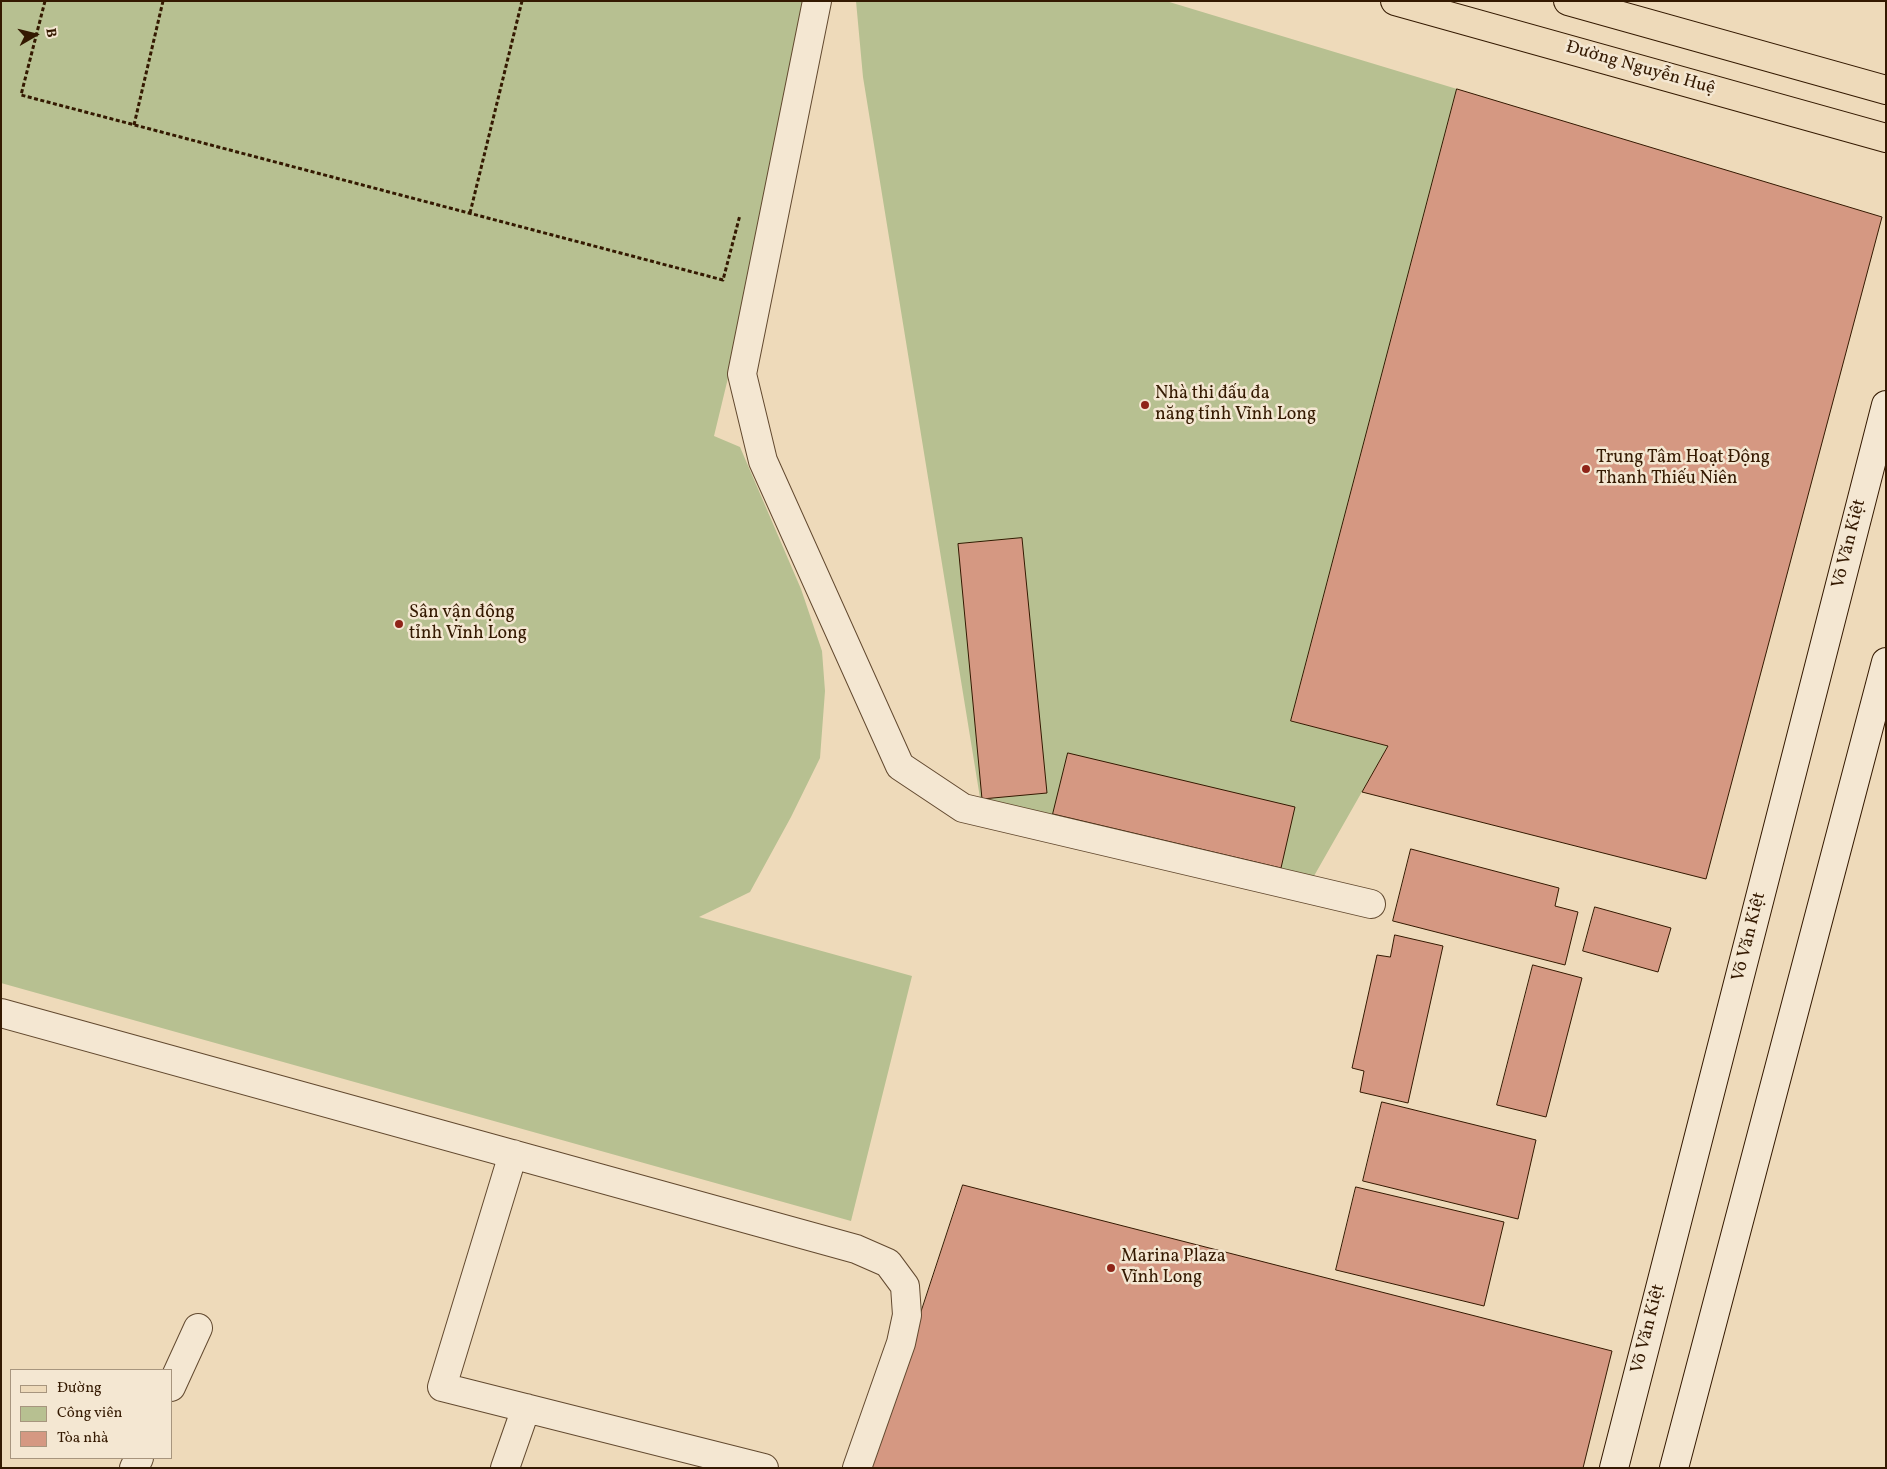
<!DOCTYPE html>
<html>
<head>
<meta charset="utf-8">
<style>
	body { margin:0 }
	#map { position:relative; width:1887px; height:1469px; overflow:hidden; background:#eedaba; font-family:Vollkorn,serif }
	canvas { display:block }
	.frame { position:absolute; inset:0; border:2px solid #341901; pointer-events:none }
	.legend { position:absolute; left:10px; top:1369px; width:162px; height:90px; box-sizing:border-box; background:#f4e7d2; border:1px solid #a7957e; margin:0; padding:6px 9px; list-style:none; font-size:15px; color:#341901 }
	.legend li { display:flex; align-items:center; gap:10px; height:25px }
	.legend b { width:25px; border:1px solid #a7957e }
	.north { position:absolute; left:10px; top:10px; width:50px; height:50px; -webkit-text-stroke:4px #f4e7d2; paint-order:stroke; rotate:82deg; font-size:14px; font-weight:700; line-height:20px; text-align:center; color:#341901 }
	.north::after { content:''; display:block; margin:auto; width:18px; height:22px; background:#341901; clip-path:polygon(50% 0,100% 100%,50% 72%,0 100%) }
</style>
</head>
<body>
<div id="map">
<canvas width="1887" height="1469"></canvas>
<div class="frame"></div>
<ul class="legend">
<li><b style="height:6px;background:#eedaba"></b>Đường</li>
<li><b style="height:14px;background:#b7c091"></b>Công viên</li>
<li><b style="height:14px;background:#d59882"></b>Tòa nhà</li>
</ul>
<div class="north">B</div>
</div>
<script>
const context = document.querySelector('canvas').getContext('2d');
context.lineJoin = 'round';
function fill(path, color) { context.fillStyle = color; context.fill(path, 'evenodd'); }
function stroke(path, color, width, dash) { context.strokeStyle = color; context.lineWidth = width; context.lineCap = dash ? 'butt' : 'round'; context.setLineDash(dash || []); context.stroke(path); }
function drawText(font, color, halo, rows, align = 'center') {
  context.font = font + ' Vollkorn,serif'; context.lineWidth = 5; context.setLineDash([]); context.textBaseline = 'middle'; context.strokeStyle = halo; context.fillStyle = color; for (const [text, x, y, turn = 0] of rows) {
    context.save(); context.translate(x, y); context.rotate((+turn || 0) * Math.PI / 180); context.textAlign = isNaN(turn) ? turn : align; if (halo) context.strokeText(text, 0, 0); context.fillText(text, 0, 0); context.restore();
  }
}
fill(new Path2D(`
	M1,1h818l-105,435 26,11 61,142 21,62 3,40 -5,67 -29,59 -41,75 -51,25 213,59 -61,245 -850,-238z
	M856,1h310l291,88 -166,632 97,25 -78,137 -329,-79 -118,-727z`), '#b7c091');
const building = new Path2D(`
	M1457,89l425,128 -176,662 -344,-87 26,-46 -97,-25z
	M1022,538l25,255 -65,6 -24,-255z
	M1068,753l227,54 -14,61 -228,-54z
	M1411,849l148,39 -4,18 23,6 -13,53 -172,-44z
	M1595,907l76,21 -13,44 -75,-21z
	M1395,935l48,11 -35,157 -48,-11 4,-21 -12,-3 25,-113 13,2z
	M1533,965l49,13 -36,139 -49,-12z
	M1382,1102l154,38 -18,79 -155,-38z
	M963,1185l649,166 -29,117h-713z
	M1356,1187l148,35 -20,84 -148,-36z`);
fill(building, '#d59882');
stroke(building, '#341901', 1);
const street = new Path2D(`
	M817,1l-75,373 21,87 137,305 63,42 408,96
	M1,1013l855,236 32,14 17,23 2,29 -6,28 -44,125
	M513,1154l-71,233 322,81
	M171,1387l27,-59
	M134,1468l5,-10
	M505,1468l21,-60`);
const secondary = new Path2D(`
	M1614,1468l272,-1063
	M1674,1468l212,-806`);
const primary = new Path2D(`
	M1395,1l491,137
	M1568,1l318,89`);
stroke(street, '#62492f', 30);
stroke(secondary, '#341901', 30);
stroke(primary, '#341901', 30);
stroke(new Path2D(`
	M45,1l-24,94 702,185 17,-65
	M134,125l29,-124
	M470,213l52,-212`), '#341901', 3, [4, 2.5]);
stroke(street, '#f4e7d2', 28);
stroke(secondary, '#f4e7d2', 28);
stroke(primary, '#eedaba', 28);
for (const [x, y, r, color] of [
	[1145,405,5,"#8f2418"],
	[1586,469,5,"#8f2418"],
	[399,624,5,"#8f2418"],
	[1111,1268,5,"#8f2418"]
]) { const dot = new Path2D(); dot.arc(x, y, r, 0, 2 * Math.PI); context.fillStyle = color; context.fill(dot); stroke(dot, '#f4e7d2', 2); }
drawText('18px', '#341901', '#f4e7d2', [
	["Đường Nguyễn Huệ",1640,69,16],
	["Võ Văn Kiệt",1850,544,-76],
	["Võ Văn Kiệt",1750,937,-76],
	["Võ Văn Kiệt",1649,1329,-76]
]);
drawText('18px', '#341901', '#f4e7d2', [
	["Nhà thi đấu đa",1155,395],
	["năng tỉnh Vĩnh Long",1155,416],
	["Trung Tâm Hoạt Động",1596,459],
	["Thanh Thiếu Niên",1596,480],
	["Sân vận động",409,614],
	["tỉnh Vĩnh Long",409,635],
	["Marina Plaza",1121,1258],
	["Vĩnh Long",1121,1279]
], 'left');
</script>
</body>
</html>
